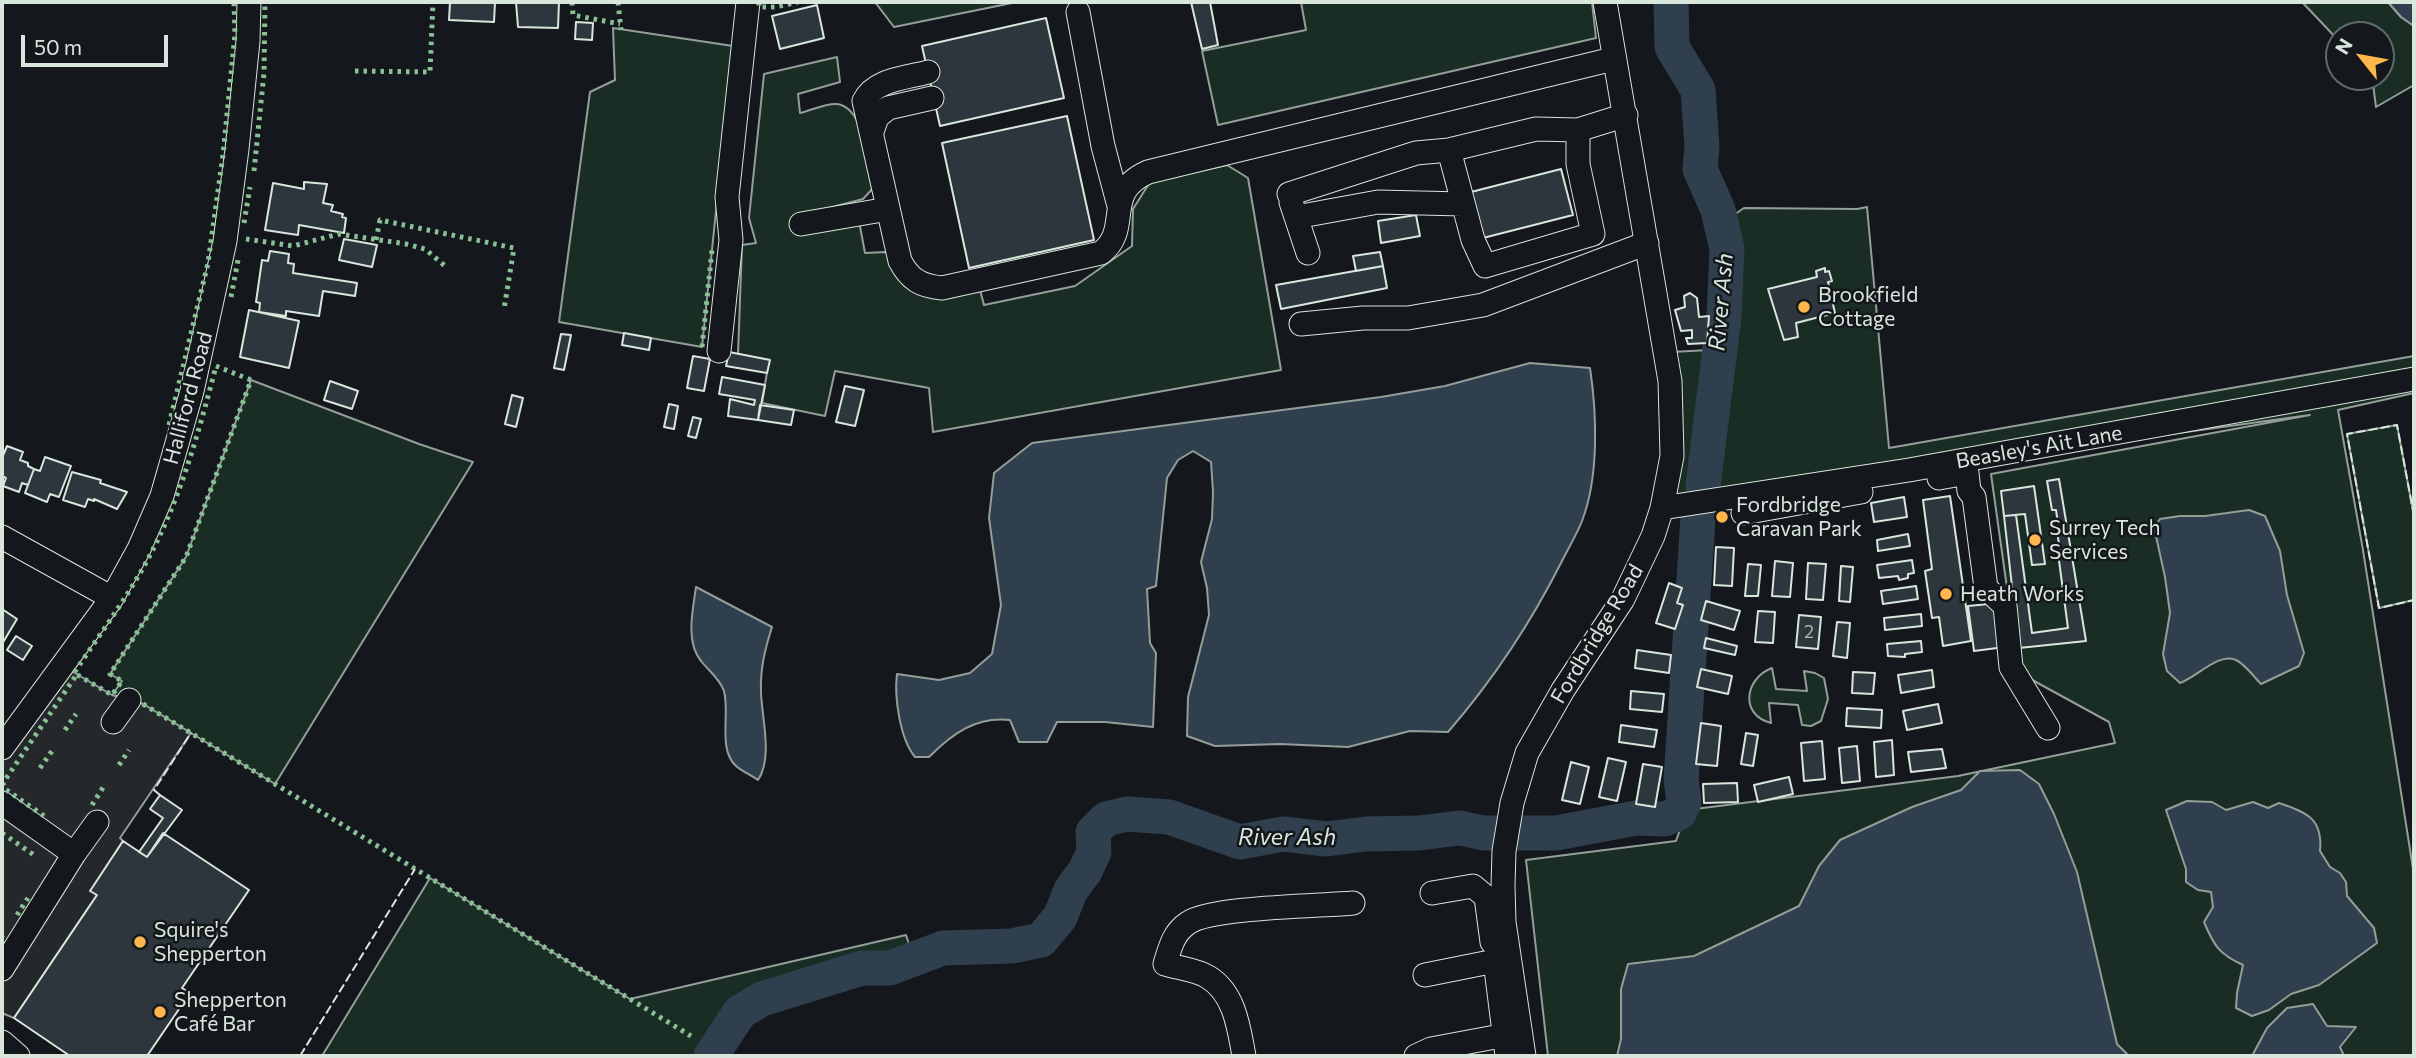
<!DOCTYPE html>
<html>
<head>
<meta charset="utf-8">
<style>
	body { margin:0 }
	#map { position:relative; width:2416px; height:1058px; overflow:hidden; background:#14181c; font-family:Commissioner,sans-serif }
	canvas { display:block }
	.frame { position:absolute; inset:0; border:4px solid #d8e6dc; pointer-events:none }
	.north { position:absolute; left:2325px; top:21px; width:70px; height:70px; box-sizing:border-box; background:#14181c; border:2px solid #626a69; border-radius:50%; rotate:301deg; font-size:19px; font-weight:700; line-height:28px; text-align:center; color:#d8e6dc }
	.north::after { content:''; display:block; margin:auto; width:24px; height:32px; background:#ffb74d; clip-path:polygon(50% 0,100% 100%,50% 72%,0 100%) }
	.scale { position:absolute; left:21px; top:35px; width:147px; height:32px; box-sizing:border-box; border:4px solid #d8e6dc; border-top:0; padding-left:9px; font-size:21px; line-height:24px; white-space:nowrap; color:#d8e6dc; -webkit-text-stroke:5px #14181c; paint-order:stroke }
</style>
</head>
<body>
<div id="map">
<canvas width="2416" height="1058"></canvas>
<div class="frame"></div>
<div class="north">N</div>
<div class="scale">50 m</div>
</div>
<script>
const g = document.querySelector('canvas').getContext('2d');
g.lineJoin = 'round';
function fill(path, color) { g.fillStyle = color; g.fill(path, 'evenodd'); }
function stroke(path, color, width, dash) { g.strokeStyle = color; g.lineWidth = width; g.lineCap = dash ? 'butt' : 'round'; g.setLineDash(dash || []); g.stroke(path); }
function label(font, color, halo, rows, align = 'center') {
  g.font = font + ' Commissioner,sans-serif'; g.lineWidth = 5; g.setLineDash([]); g.textBaseline = 'middle'; g.strokeStyle = halo; g.fillStyle = color; for (const [text, x, y, turn = 0] of rows) {
    g.save(); g.translate(x, y); g.rotate((+turn || 0) * Math.PI / 180); g.textAlign = isNaN(turn) ? turn : align; if (halo) g.strokeText(text, 0, 0); g.fillText(text, 0, 0); g.restore();
  }
}
const green = new Path2D(`
	M875 2H1017L894 27Z
	M1301 2H1592L1596 38 1218 125 1202 51 1306 30Z
	M2302 2H2388L2401 17 2414 26V85L2376 107 2372 77H2381V35H2339V41Z
	M613 28 733 46 702 347 559 322 590 92 615 80Z
	M837 57 840 82 798 94 800 113C810 111 826 103 837 104 864 107 870 165 875 186L863 199 794 217 796 234 859 221 865 253 886 252 896 276 905 286 980 290 984 305 1075 286 1132 246 1133 209 1150 182 1227 165 1248 178 1281 370 933 432 929 388 835 371 825 416 762 403 769 360 738 354 742 245 756 243 749 218 764 74Z
	M1867 207 1889 448 2414 356V393L2338 410 2363 550 2414 875V1056H1548L1526 860 1676 841 1687 810 1958 776 2115 743 2109 722 2025 676 2017 659 1991 474 2310 415 1909 470 1675 506 1672 352 1709 350 1718 255 1710 231 1744 208 1857 209Z
	M251 380 419 444 473 462 275 784 143 704 112 695 122 681 110 674 186 557Z
	M2397 425 2414 516V600L2379 608 2347 434Z
	M1772 668 1776 689 1807 691 1804 671 1815 673 1824 678 1828 699 1821 721 1811 726 1802 725 1798 705 1769 703 1771 723C1739 715 1745 678 1772 668Z
	M430 878 630 999 906 935 914 959 890 968H862L762 999 740 1012 711 1056H322Z`);
const parking = new Path2D(`
	M63 666 112 695 143 704 191 733 120 838 123 841 91 891 97 895 14 1018 2 1013V748Z`);
const water = new Path2D(`
	M2388 2H2414V26L2401 17Z
	M1530 363 1590 368C1597 414 1599 477 1582 521 1577 534 1569 547 1563 559 1532 621 1493 680 1448 732L1410 731 1348 747 1280 744 1215 746 1187 736 1188 697 1209 615 1207 588 1201 562 1212 519 1213 492 1211 462 1193 451 1178 460 1167 478 1156 586 1147 589 1150 643 1156 653 1153 727 1105 722H1057L1047 742H1019L1010 720C976 716 952 734 929 757H915C900 739 894 697 897 674L939 680 970 673 992 654 1001 605 989 518 994 473 1032 443 1381 397 1445 386Z
	M2249 510 2265 516 2280 551 2287 595 2304 653 2299 666 2261 684C2254 677 2245 664 2236 660 2219 652 2197 677 2180 683L2167 671 2163 654 2170 613 2165 577 2154 527 2160 519 2180 516H2205Z
	M696 587 772 627C765 649 760 669 761 693 762 718 773 758 758 780 751 775 741 771 735 765 718 748 730 713 724 691 720 679 709 671 701 661 685 642 693 609 696 587Z
	M2020 770 2039 784 2054 814 2077 872 2117 1044 2129 1056H1617L1621 1039V989L1628 964 1694 956 1799 906 1819 866 1840 840 1912 807 1961 790 1980 771Z
	M2187 801 2212 802 2226 810 2253 802 2268 808 2279 803C2307 812 2323 819 2320 851L2330 867 2340 873 2346 882 2347 896 2374 928 2377 943 2319 985 2291 994 2269 1010 2252 1016 2236 1008 2237 993 2243 965C2219 954 2214 946 2204 922L2213 907 2211 892 2198 890 2186 882V869L2166 810Z
	M2313 1004 2327 1026 2356 1027 2340 1047 2344 1056H2252L2267 1028 2287 1008Z`);
const river = new Path2D(`
	M1671 2 1672 47 1698 90 1702 146 1700 169 1718 210 1727 249 1724 317 1703 486
	M711 1056 740 1012 762 999 862 968H890L943 948 1012 946 1041 940 1060 917 1071 890 1085 871 1094 852 1093 832 1106 819 1127 814 1169 817 1240 842 1283 834 1326 839 1366 834 1419 833 1460 828 1483 833H1556L1636 818 1665 819 1679 813 1684 802 1681 780 1698 518`);
const building = new Path2D(`
	M450 2H495L494 22 449 20Z
	M516 2H559L558 28 518 27Z
	M1191 2H1210L1218 45 1202 49Z
	M817 5 824 38 780 49 772 16Z
	M1046 18 1064 98 940 126 922 46Z
	M576 22 593 23 592 40 575 39Z
	M1067 116 1094 240 969 268 942 143Z
	M1561 169 1573 215 1483 238 1471 192Z
	M304 182 327 184 323 203 333 205 331 211 343 214 342 217 346 218 344 233 299 225 298 235 265 230 273 183 304 189Z
	M1416 215 1420 236 1381 243 1378 221Z
	M344 239 377 245 372 267 339 260Z
	M270 251 289 254 288 263 294 264 293 273 357 283 355 296 323 291 319 316 286 311V316L259 312 260 303 256 302 262 260 268 261Z
	M1380 252 1383 266 1356 271 1353 256Z
	M1383 266 1387 288 1281 309 1276 285Z
	M1825 268V272L1829 271 1832 281 1828 282 1835 313 1796 323 1798 337 1784 340 1768 289 1817 277 1816 271Z
	M1690 293 1697 298 1699 317 1709 316 1707 343 1688 344 1686 338H1692V330L1681 331 1675 310 1685 307 1684 296Z
	M249 310 299 321 289 368 240 357Z
	M624 333 651 338 649 350 622 345Z
	M561 334 571 335 564 370 554 368Z
	M729 352 770 360 767 373 726 366Z
	M693 356 710 359 704 391 687 388Z
	M722 377 765 385 758 420 728 416 730 399 754 405 755 400 719 394Z
	M330 381 358 391 352 409 324 400Z
	M845 386 864 390 855 426 836 422Z
	M512 395 523 398 516 427 505 424Z
	M669 404 678 406 674 429 664 427Z
	M760 405 794 410 791 425 758 420Z
	M693 417 701 419 696 438 688 436Z
	M7 446 23 452 20 460 28 463V466L34 469 28 485 22 483 19 492 3 486 6 478 2 476V458Z
	M45 457 71 466 59 497 50 494 47 502 25 493 34 469 40 471Z
	M72 472 101 480 100 483 127 492 117 509 94 499V501L88 499 85 507 63 500Z
	M2059 479 2086 641 2019 648 2004 516 2016 515 2032 633 2068 628 2058 553 2060 551 2057 531H2059L2056 510H2052L2047 481Z
	M2034 486 2045 564 2032 565 2025 514 2004 516 2001 491Z
	M1950 496 1971 641 1943 646 1939 617 1932 618 1925 571 1932 569 1923 500Z
	M1904 497 1907 517 1874 522 1871 503Z
	M1908 534 1910 546 1878 551 1877 540Z
	M1716 547 1734 548 1732 586 1714 585Z
	M1912 560 1914 573 1908 574V578L1899 580 1898 576 1879 578 1877 565Z
	M1775 561 1793 563 1790 597 1772 596Z
	M1808 563 1826 564 1823 600 1806 599Z
	M1748 564 1761 565 1758 596H1745Z
	M1841 566 1853 567 1850 602 1839 601Z
	M1669 583 1682 588 1677 603 1683 605 1675 629 1656 623Z
	M1916 586 1918 599 1883 604 1881 591Z
	M1706 601 1740 611 1734 630 1701 620Z
	M1999 603 2005 647 1974 651 1968 606Z
	M2 609 17 619 2 644Z
	M1758 611 1775 612 1773 643 1755 642Z
	M1921 614 1922 626 1885 630 1884 618Z
	M1799 615 1821 617 1818 649 1796 647Z
	M1837 622 1850 623 1847 658 1833 656Z
	M16 636 32 646 23 660 7 650Z
	M1706 638 1737 646 1735 655 1704 648Z
	M1921 641 1922 652 1905 654V657L1888 656 1887 644Z
	M1637 650 1671 655 1669 673 1635 668Z
	M1701 669 1732 676 1728 694 1697 687Z
	M1932 670 1934 687 1901 693 1898 675Z
	M1853 672 1875 673 1873 694 1852 693Z
	M1631 691 1664 694 1662 712 1630 709Z
	M1938 704 1942 723 1907 730 1903 711Z
	M1847 708 1882 710 1881 728 1846 726Z
	M1701 723 1721 726 1717 766 1696 764Z
	M1621 725 1657 730 1654 747 1619 742Z
	M1746 733 1758 735 1753 766 1741 764Z
	M1892 740 1894 775 1876 777 1874 742Z
	M1822 741 1825 779 1804 781 1801 743Z
	M1857 746 1860 781 1842 783 1839 748Z
	M1942 749 1946 768 1911 772 1908 752Z
	M1608 758 1626 762 1617 801 1599 797Z
	M1571 762 1589 767 1580 804 1562 800Z
	M1643 764 1662 767 1655 807 1636 804Z
	M1789 777 1793 794 1758 802 1754 785Z
	M1737 783 1738 802 1704 803 1703 784Z
	M160 795 182 810 147 857 139 852 163 818 150 809Z
	M163 833 249 890 182 988 190 993 147 1056H70L14 1018 97 895 90 891 123 841 147 857Z`);
const minor = new Path2D(`
	M1078 12 1103 146 1119 206
	M928 72C907 78 875 79 864 101L900 261C910 280 921 286 942 288L1101 253C1133 228 1101 193 1148 172L1613 59
	M872 132 877 117 888 108 932 98
	M1449 150 1473 240 1485 266 1593 234 1578 164V130
	M1289 194 1416 153 1449 150 1536 129 1578 130 1626 115
	M1291 202 1308 253
	M1296 217 1378 202 1463 204
	M801 224 888 209
	M1301 324 1363 318H1408L1483 305 1647 243
	M719 351 731 240 727 197 748 2
	M1939 478 1967 473 1969 491 1974 497 1986 588 2005 606 2011 667 2048 728
	M1662 508 1909 470 2414 379
	M1743 513 1861 492
	M2 537 112 598
	M113 722 129 700
	M2 748 112 598 139 549 162 496 192 391 225 241 237 149 248 41 249 2
	M2 803 74 854 2 969
	M74 854 97 822
	M1432 893 1473 886 1486 897 1492 942
	M1425 975 1495 961 1507 1056
	M2 1042 18 1056
	M1244 1056C1239 1029 1235 993 1208 977 1197 970 1178 968 1165 964 1170 948 1173 933 1188 923 1210 907 1321 906 1353 903
	M1416 1056 1431 1049 1506 1035
	M1524 1056 1504 922 1503 886 1504 851 1512 803 1527 753 1563 690 1623 599 1653 536 1662 508 1672 456 1670 381 1605 2`);
const hedge = new Path2D(`
	M572 2 573 15 620 24
	M618 2 621 30
	M759 2V7H775L798 2
	M355 71 430 72 433 2
	M254 171 264 73 265 2
	M244 223 250 187
	M246 239 293 246 339 234 406 244 425 249 445 266
	M376 240 380 220 514 248 504 309
	M231 297 238 260
	M702 347 712 250
	M216 366 251 380 186 557 110 674 122 681 112 695 74 673C104 628 137 585 160 535 185 482 201 424 216 366Z
	M169 425 208 263 223 155 235 34 234 2
	M143 704 691 1036
	M65 730 76 714
	M119 765 129 750
	M40 768 52 751
	M92 805 104 786
	M44 816 5 789 3 783 77 674
	M2 833 34 855
	M17 915 28 898
	M2 937V936`);
const fence = new Path2D(`
	M2414 516 2397 425 2347 434 2379 608 2414 600
	M160 795 154 790 191 733
	M300 1056 415 869`);
const markers = [
	[1804,307,7,"#ffb74d"],
	[1722,517,7,"#ffb74d"],
	[2035,540,7,"#ffb74d"],
	[1946,594,7,"#ffb74d"],
	[140,942,7,"#ffb74d"],
	[160,1012,7,"#ffb74d"]
];
const numberNames = [
	["2",1809,632]
];
const poiNames = [
	["Brookfield",1818,295],
	["Cottage",1818,319],
	["Fordbridge",1736,505],
	["Caravan Park",1736,529],
	["Surrey Tech",2049,528],
	["Services",2049,552],
	["Heath Works",1960,594],
	["Squire's",154,930],
	["Shepperton",154,954],
	["Shepperton",174,1000],
	["Café Bar",174,1024]
];
const streetNames = [
	["Halliford Road",188,398,-75],
	["Beasley's Ait Lane",2039,447,-10],
	["Fordbridge Road",1597,634,-59]
];
const waterNames = [
	["River Ash",1721,302,-85],
	["River Ash",1287,837]
];
fill(green, '#1a2d24');
stroke(green, '#939e99', 2);
fill(parking, '#24282b');
stroke(parking, '#939e99', 2);
fill(water, '#2f3f4d');
stroke(water, '#939e99', 2);
stroke(river, '#2f3f4d', 35);
fill(building, '#2c363c');
stroke(building, '#d8e6dc', 2);
stroke(minor, '#d8e6dc', 25);
stroke(minor, '#14181c', 23);
stroke(hedge, '#8ac095', 5, [3.5, 5]);
stroke(fence, '#d8e6dc', 2, [9, 3.5]);
for (const [x, y, r, color] of markers) { const dot = new Path2D(); dot.arc(x, y, r, 0, 2 * Math.PI); g.fillStyle = color; g.fill(dot); stroke(dot, '#14181c', 2.5); }
label('18px', '#adbab4', null, numberNames);
label('21px', '#d8e6dc', '#14181c', poiNames, 'left');
label('21px', '#d8e6dc', '#14181c', streetNames);
label('italic 23px', '#d8e6dc', '#14181c', waterNames);
</script>
</body>
</html>
